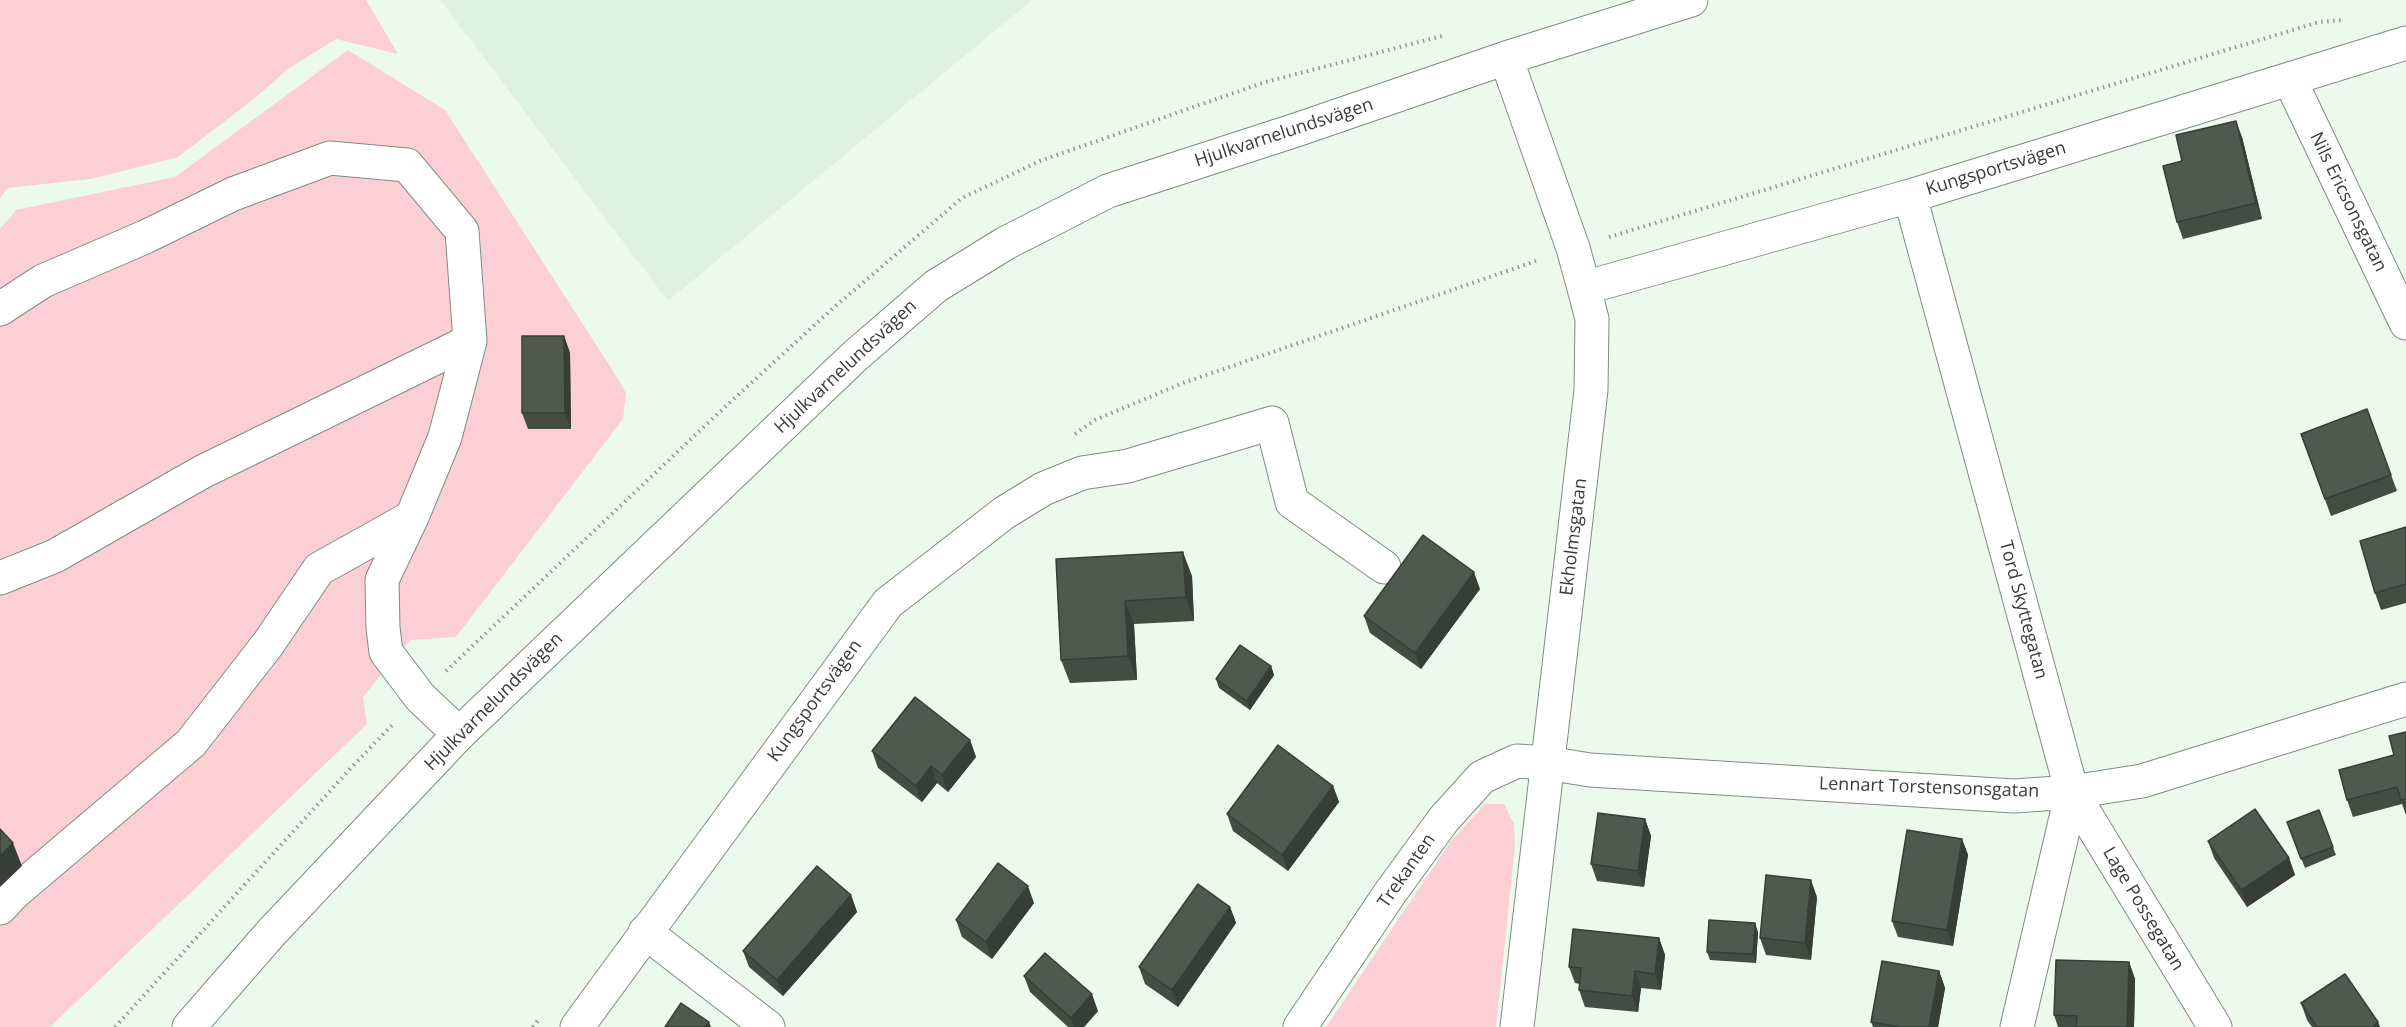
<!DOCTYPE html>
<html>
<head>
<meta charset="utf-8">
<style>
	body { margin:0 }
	canvas { display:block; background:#ecf9ed }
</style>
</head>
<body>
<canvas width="2406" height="1027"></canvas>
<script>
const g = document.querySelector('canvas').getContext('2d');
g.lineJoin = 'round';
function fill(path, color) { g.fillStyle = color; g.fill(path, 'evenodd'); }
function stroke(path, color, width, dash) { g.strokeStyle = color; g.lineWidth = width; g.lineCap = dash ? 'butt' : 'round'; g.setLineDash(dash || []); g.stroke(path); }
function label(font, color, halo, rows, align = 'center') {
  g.font = font + ' "Open Sans",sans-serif'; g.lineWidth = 6; g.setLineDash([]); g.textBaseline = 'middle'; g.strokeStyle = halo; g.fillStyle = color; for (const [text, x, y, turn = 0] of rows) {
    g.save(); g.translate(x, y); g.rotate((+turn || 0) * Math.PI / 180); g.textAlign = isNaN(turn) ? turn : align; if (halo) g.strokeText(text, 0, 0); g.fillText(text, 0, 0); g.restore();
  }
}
const built = new Path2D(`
	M440 0H1032L668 301Z`);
const green = new Path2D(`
	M0 0H366L398 54 336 39 288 69 250 102 178 157 90 179 7 188 0 199Z
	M348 50 445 110 613 371 626 393 623 419 456 637 410 640 363 697 367 724 50 1027H0V229L16 210 175 177Z
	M1485 804H1504L1514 824 1515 845 1496 1027H1326L1451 841Z`);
const path = new Path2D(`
	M1609 237 2319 22 2343 20
	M1075 434 1095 420 1183 383 1536 261
	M446 671 726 406 831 310 962 198 1040 161 1262 83 1442 36
	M115 1027 351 768 394 723
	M533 1027 539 1019`);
const minor = new Path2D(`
	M1506 58 1573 248 1584 288 1592 319 1591 390 1517 1027
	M2290 80 2406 323
	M1910 196 2072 792 2017 1027
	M1584 288 1910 196 2406 43
	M0 309 43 281 145 237 233 194 330 158 407 165 462 231 470 341 445 437 412 517 319 569 268 644 191 743 13 894 0 908
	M412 517 382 580 383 628 386 652 420 697 459 734
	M0 578 55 556 202 472 470 341
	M2072 792 2215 1027
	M645 932 768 1027
	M189 1027 271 933 459 734 855 356 936 286 1006 243 1108 191 1296 130 1506 58 1691 0
	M577 1027 888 603 1004 513 1043 489 1082 473 1128 466 1272 423 1292 502 1384 567
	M1300 1027 1390 893 1444 819 1482 777 1517 761 1547 763 1590 770 2014 796 2072 792 2142 781 2406 699`);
const wall = new Path2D(`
	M2242 137 2262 219 2183 239 2177 222 2182 161Z
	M564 336 570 353 571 429H528L522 413Z
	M2367 409 2397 491 2331 516 2301 434Z
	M2406 527V603L2381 610 2375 593Z
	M1056 559 1192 576 1194 621 1134 624 1137 680 1070 683 1061 660Z
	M1480 589 1421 669 1370 633 1364 616Z
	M1271 666 1274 675 1250 710 1219 688 1216 679Z
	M2406 732V815L2402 804 2353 817 2347 800 2394 755Z
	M970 740 976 757 948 792 937 783 922 802 878 768 872 751Z
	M1333 786 1339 802 1288 871 1233 831 1227 814Z
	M2319 810 2336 855 2305 868 2287 822Z
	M1645 819 1651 836 1644 887 1597 881 1591 864Z
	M1962 839 1968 855 1953 946 1898 937 1892 921Z
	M2208 841 2289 858 2295 875 2247 907 2214 858Z
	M851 895 857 912 783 996 749 967 743 951Z
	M1817 897 1811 960 1766 955 1760 938Z
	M1034 903 992 959 962 937 956 920Z
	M1230 907 1236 923 1178 1007 1145 984 1139 967Z
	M1758 932 1756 963 1710 960 1707 952Z
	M1659 938 1665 955 1661 990 1641 988 1638 1012 1585 1007 1579 990 1580 984 1575 983 1569 967Z
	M2129 962 2135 979 2134 1027H2058L2054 1015Z
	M1939 971 1945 988 1938 1027H1873L1871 1022Z
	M1024 976 1098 1011 1084 1027H1068L1030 992Z
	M2301 1003 2378 1022 2380 1027H2312L2307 1020Z`);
const shadedWall = new Path2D(`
	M2236 121 2242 137 2262 219 2256 203Z
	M564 336 570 353 571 429 565 413Z
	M1183 552 1192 576 1194 621 1186 597Z
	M1474 572 1480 589 1421 669 1415 653Z
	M1125 601 1134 624 1137 680 1128 656Z
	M1271 666 1274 675 1250 710 1247 701Z
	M970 740 976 757 948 792 942 775Z
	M931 766 937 783 922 802 916 786Z
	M1333 786 1339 802 1288 871 1282 855Z
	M1645 819 1651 836 1644 887 1638 871Z
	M1962 839 1968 855 1953 946 1947 930Z
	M13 843 22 866 0 887V856Z
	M2289 858 2295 875 2247 907 2241 890Z
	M1811 880 1817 897 1811 960 1805 943Z
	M1028 886 1034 903 992 959 986 942Z
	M851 895 857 912 783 996 777 980Z
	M1230 907 1236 923 1178 1007 1172 990Z
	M1755 923 1758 932 1756 963 1753 954Z
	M1659 938 1665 955 1661 990 1655 974Z
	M2129 962 2135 979 2134 1027H2127Z
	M1635 971 1641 988 1638 1012 1632 996Z
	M1939 971 1945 988 1938 1027H1929Z
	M1092 994 1098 1011 1084 1027H1074L1071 1018Z
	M709 1022 711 1027H705Z
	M2378 1022 2380 1027H2372Z`);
const building = new Path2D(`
	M2236 121 2256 203 2177 222 2163 166 2182 161 2176 135Z
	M522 336H564L565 413H522Z
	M2367 409 2391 475 2325 499 2301 434Z
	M2406 527V584L2375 593 2360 541Z
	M1423 535 1474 572 1415 653 1364 616Z
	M1183 552 1186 597 1125 601 1128 656 1061 660 1056 559Z
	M1240 645 1271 666 1247 701 1216 679Z
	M915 697 970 740 942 775 931 766 916 786 872 751Z
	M2406 732V799L2401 800 2397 787 2347 800 2339 770 2394 755 2389 736Z
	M1278 745 1333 786 1282 855 1227 814Z
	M2255 809 2289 858 2241 890 2208 841Z
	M2319 810 2333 847 2301 859 2287 822Z
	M1598 813 1645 819 1638 871 1591 864Z
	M0 829 13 843 0 856Z
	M1907 830 1962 839 1947 930 1892 921Z
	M998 863 1028 886 986 942 956 920Z
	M817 866 851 895 777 980 743 951Z
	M1766 875 1811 880 1805 943 1760 938Z
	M1198 884 1230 907 1172 990 1139 967Z
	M1709 920 1755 923 1753 954 1707 952Z
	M1573 929 1659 938 1655 974 1635 971 1632 996 1579 990 1581 968 1569 967Z
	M1045 953 1092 994 1071 1018 1024 976Z
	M2056 960 2129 962 2127 1027H2076L2077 1016 2054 1015Z
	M1882 961 1939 971 1929 1027H1899L1871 1022Z
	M2345 974 2378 1022 2372 1027H2317L2301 1003Z
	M681 1003 709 1022 705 1027H665Z`);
const streetNames = [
	["Hjulkvarnelundsvägen",1284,133,-18],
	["Kungsportsvägen",1996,169,-17],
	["Nils Ericsonsgatan",2348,202,64],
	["Hjulkvarnelundsvägen",846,367,-43],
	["Ekholmsgatan",1574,537,-83],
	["Tord Skyttegatan",2023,610,75],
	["Kungsportsvägen",815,701,-54],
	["Hjulkvarnelundsvägen",494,702,-45],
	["Lennart Torstensonsgatan",1929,788,2],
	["Trekanten",1407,871,-55],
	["Lage Possegatan",2143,909,59]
];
fill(built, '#def2e0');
fill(green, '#fccfd5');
stroke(minor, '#808c81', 35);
stroke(path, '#8e978f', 4, [1.5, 4.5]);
stroke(minor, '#fff', 33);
fill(wall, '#434d44');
fill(shadedWall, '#373e37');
fill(building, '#4e594f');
stroke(building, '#373e37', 1.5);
label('18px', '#383d39', '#fff', streetNames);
</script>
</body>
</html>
